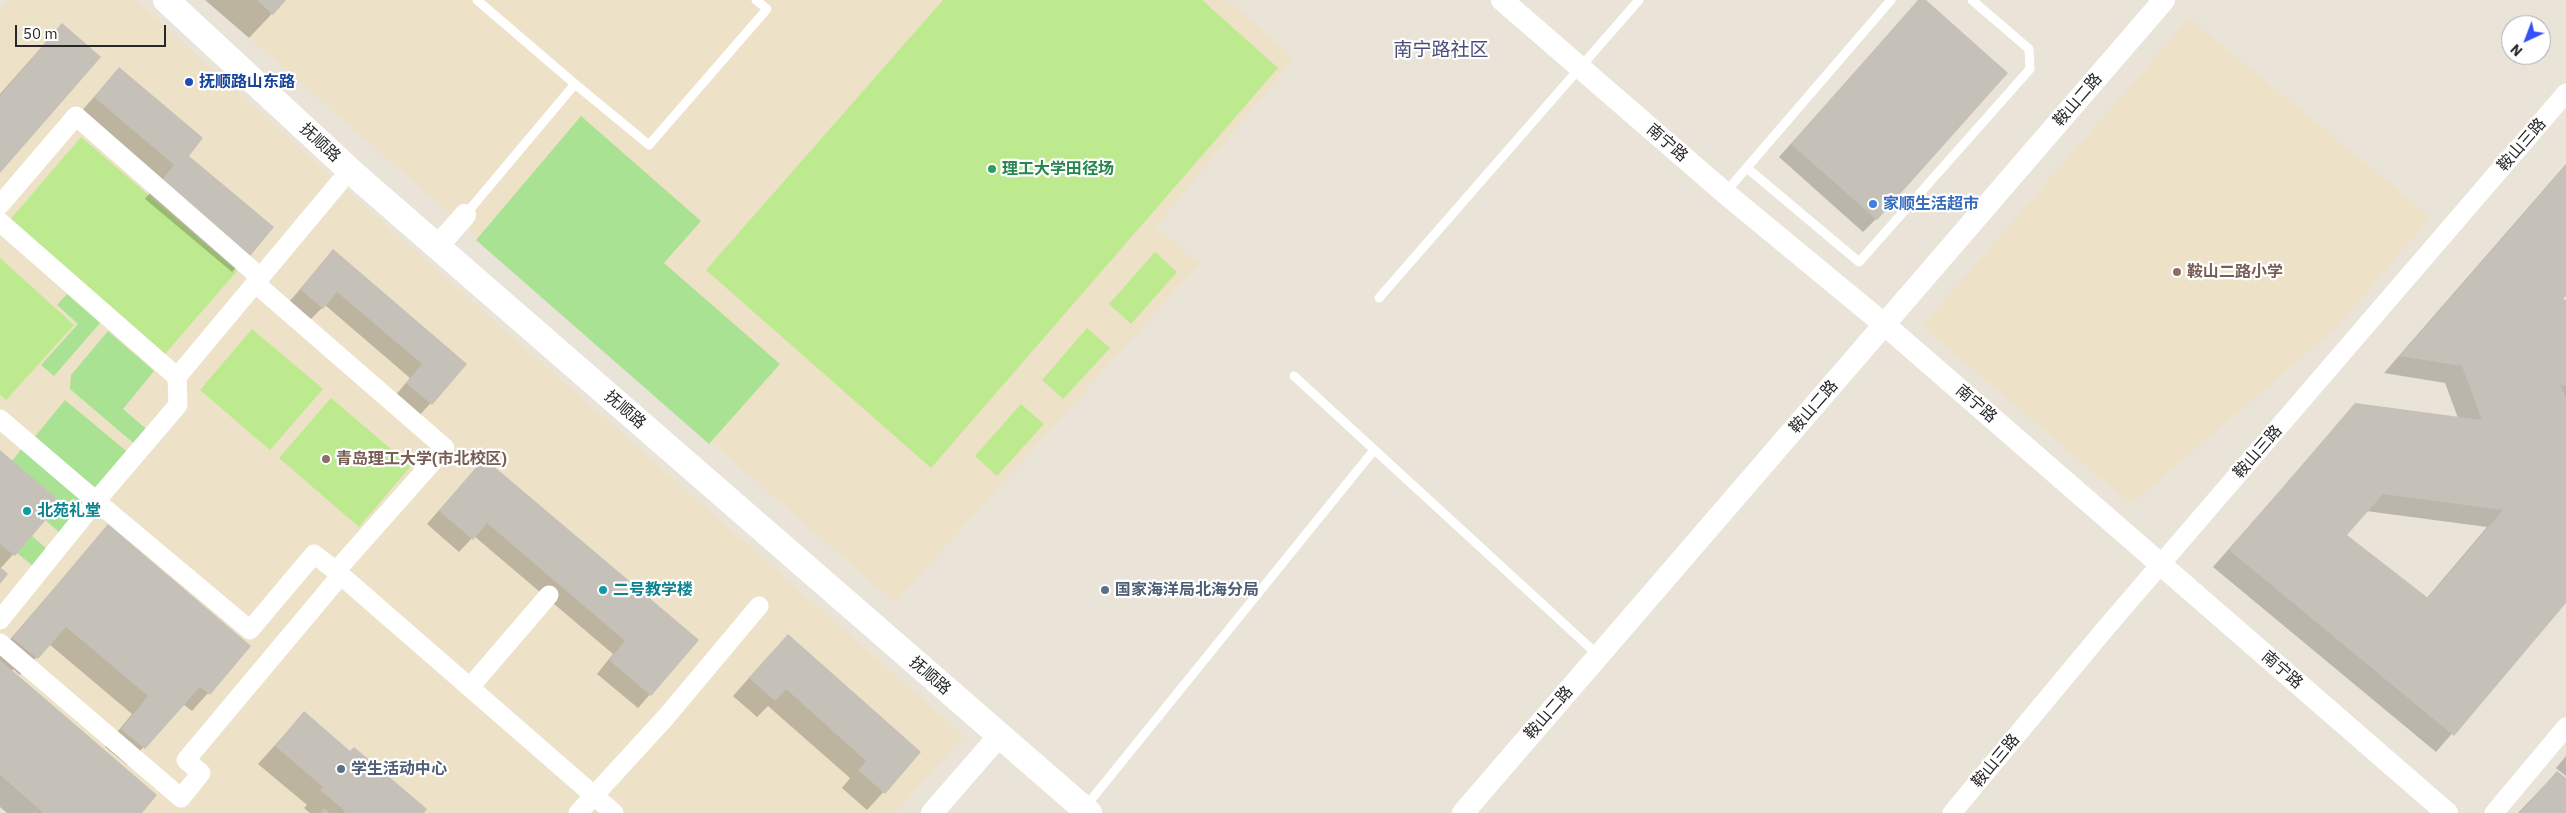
<!DOCTYPE html>
<html>
<head>
<meta charset="utf-8">
<style>
	body { margin:0 }
	#map { position:relative; width:2566px; height:813px; overflow:hidden; background:#eae4d8; font-family:"IBM Plex Sans",sans-serif }
	canvas { display:block }
	.north { position:absolute; left:2501px; top:15px; width:50px; height:50px; box-sizing:border-box; background:#fff; border:1px solid #a9a9a9; border-radius:50%; rotate:223deg; font-size:14px; font-weight:700; line-height:20px; text-align:center; color:#272727 }
	.north::after { content:''; display:block; margin:auto; width:18px; height:22px; background:#354ffa; clip-path:polygon(50% 0,100% 100%,50% 72%,0 100%) }
	.scale { position:absolute; left:15px; top:25px; width:151px; height:22px; box-sizing:border-box; border:2px solid #272727; border-top:0; padding-left:6px; font-size:15px; line-height:18px; white-space:nowrap; color:#272727; -webkit-text-stroke:4px #fff; paint-order:stroke }
</style>
</head>
<body>
<div id="map">
<canvas width="2566" height="813"></canvas>
<div class="north">N</div>
<div class="scale">50 m</div>
</div>
<script>
const g = document.querySelector('canvas').getContext('2d');
g.lineJoin = 'round';
function fill(path, color) { g.fillStyle = color; g.fill(path, 'evenodd'); }
function stroke(path, color, width, dash) { g.strokeStyle = color; g.lineWidth = width; g.lineCap = dash ? 'butt' : 'round'; g.setLineDash(dash || []); g.stroke(path); }
function label(font, color, halo, rows, align = 'center') {
  g.font = font + ' "IBM Plex Sans","Noto Sans SC",sans-serif'; g.lineWidth = 4.5; g.setLineDash([]); g.textBaseline = 'middle'; g.strokeStyle = halo; g.fillStyle = color; for (const [text, x, y, turn = 0] of rows) {
    g.save(); g.translate(x, y); g.rotate((+turn || 0) * Math.PI / 180); g.textAlign = isNaN(turn) ? turn : align; if (halo) g.strokeText(text, 0, 0); g.fillText(text, 0, 0); g.restore();
  }
}
const education = new Path2D(`
	M9 0H136L339 183 964 736 895 813H40L0 778V10Z
	M206 0H1228L1294 58 1156 227 1199 264 895 603Z
	M2189 18 2431 217 2335 329 2131 504 1922 326Z`);
const green = new Path2D(`
	M581 116 701 221 664 263 780 364 709 444 476 240Z
	M67 294 100 323 54 376 41 365 78 324 57 305Z
	M108 331 154 371 123 409 150 432 138 447 70 389 71 375Z
	M65 400 131 455 98 494 33 439Z
	M23 447 86 501 59 532 45 520 61 502 12 461Z
	M32 536 47 549 33 566 17 553Z`);
const pitch = new Path2D(`
	M943 0H1202L1278 68 931 468 706 270Z
	M81 137 237 271 164 355 9 221Z
	M1155 252 1177 272 1131 324 1109 304Z
	M0 258 74 325 6 400 0 395Z
	M1087 328 1110 348 1063 399 1042 380Z
	M252 329 323 389 270 450 200 390Z
	M331 398 411 466 359 527 279 458Z
	M1021 404 1044 424 997 476 975 456Z`);
const shadow = new Path2D(`
	M205 0H285L249 38Z
	M1919 0H1924L1876 219 1863 232 1779 157Z
	M62 24 0 172V94Z
	M119 69 187 156 249 255 232 272 145 199 158 183 78 115Z
	M2566 164V294L2560 300 2566 301V602L2436 752 2213 567 2356 404 2458 418 2445 383 2384 373ZM2366 511 2487 527 2426 599 2345 535Z
	M334 251 466 364 418 417 394 397 410 378 325 305 309 321 288 303Z
	M0 452 59 503 0 569V582Z
	M484 459 697 641 638 708 597 674 613 654 474 536 459 552 427 524Z
	M108 526 250 646 192 711 183 704 127 765 105 747 132 714 49 644 20 675 13 669 12 671 140 813H7L0 807V651Z
	M771 653 920 752 867 810 842 788 850 778 768 706 757 717 733 696Z
	M304 713 422 813H310L304 808 307 805 258 764Z
	M2566 756V776L2556 768Z
	M2557 772 2566 780V813H2518Z`);
const building = new Path2D(`
	M257 0H286L273 15Z
	M1918 0H1926L2008 73 1877 220 1791 144Z
	M62 23 101 57 0 173V96Z
	M119 67 203 138 189 156 274 227 250 256 161 181 174 165 94 97Z
	M2566 165V296L2563 299 2566 300V386L2560 385 2566 398V603L2454 736 2229 550 2355 403 2482 420 2462 366 2400 356ZM2383 494 2503 510 2428 598 2347 535Z
	M333 249 467 364 432 405 406 383 422 364 337 292 323 309 300 289Z
	M0 450 61 502 15 556 0 544Z
	M484 458 699 640 651 696 609 660 625 641 487 523 473 540 439 511Z
	M108 524 251 646 210 695 200 687 145 749 121 729 148 696 66 627 38 659 12 638Z
	M0 567 8 574 0 584Z
	M788 634 921 752 885 794 858 770 866 761 786 689 775 701 749 678Z
	M0 660 157 795 142 813H43L0 775Z
	M304 711 350 751 354 747 427 809 424 813H343L345 811 320 790 323 787 275 746Z
	M2557 771 2566 778V813H2520Z
	M324 808 330 813H320Z`);
const service = new Path2D(`
	M575 84 649 145 767 9 756 0
	M1747 168 1859 262 2030 69 2029 49 1972 0
	M1725 193 1891 0
	M465 215 575 84 477 0
	M1379 298 1639 0
	M1294 376 1599 656
	M1086 806 1374 450`);
const minor = new Path2D(`
	M0 205 76 116 260 277
	M0 222 177 377
	M0 419 96 501 178 405 177 377 339 183
	M336 571 614 813
	M0 620 96 501 250 630 314 554 336 571 445 448 255 283
	M0 643 181 798 201 773 186 760 341 575
	M470 687 549 595
	M578 813 666 717 759 606
	M1952 813 2105 629 2566 93
	M2494 813 2566 727`);
const tertiary = new Path2D(`
	M1502 0 1725 193 1885 325 2447 813
	M437 247 465 215
	M932 813 999 736
	M1463 813 2164 0`);
const secondary = new Path2D(`
	M166 0 355 175 1089 813`);
const markers = [
	[189,82,5,"#1a4fb4"],
	[992,169,5,"#2e9e5b"],
	[1873,204,5,"#3f7fe0"],
	[2177,272,5,"#8d6e63"],
	[326,459,5,"#8d6e63"],
	[27,511,5,"#0f9aa8"],
	[603,590,5,"#0f9aa8"],
	[1105,590,5,"#5c6f8a"],
	[341,769,5,"#5c6f8a"]
];
const transitNames = [
	["抚顺路山东路",199,82]
];
const streetNames = [
	["鞍山二路",2078,100,-49],
	["抚顺路",320,143,43],
	["南宁路",1667,143,41],
	["鞍山三路",2522,145,-49],
	["南宁路",1976,404,41],
	["鞍山二路",1814,407,-49],
	["抚顺路",625,410,41],
	["鞍山三路",2258,452,-49],
	["南宁路",2282,670,41],
	["抚顺路",930,676,41],
	["鞍山二路",1549,713,-49],
	["鞍山三路",1996,761,-50]
];
const leisureNames = [
	["理工大学田径场",1002,169]
];
const shopNames = [
	["家顺生活超市",1883,204]
];
const educationNames = [
	["鞍山二路小学",2187,272],
	["青岛理工大学(市北校区)",336,459]
];
const cultureNames = [
	["北苑礼堂",37,511],
	["二号教学楼",613,590]
];
const serviceNames = [
	["国家海洋局北海分局",1115,590],
	["学生活动中心",351,769]
];
const quarterNames = [
	["南宁路社区",1441,51]
];
fill(education, '#ede2c7');
fill(green, '#aae294');
fill(pitch, '#beea8f');
fill(shadow, '#0003');
fill(building, '#c5c0b8');
stroke(service, '#fff', 9);
stroke(minor, '#fff', 19);
stroke(tertiary, '#fff', 22);
stroke(secondary, '#fff', 26);
for (const [x, y, r, color] of markers) { const dot = new Path2D(); dot.arc(x, y, r, 0, 2 * Math.PI); g.fillStyle = color; g.fill(dot); stroke(dot, '#fff', 2); }
label('bold 16px', '#164399', '#fff', transitNames, 'left');
label('16px', '#272727', '#fff', streetNames);
label('bold 16px', '#27864d', '#fff', leisureNames, 'left');
label('bold 16px', '#366cbe', '#fff', shopNames, 'left');
label('bold 16px', '#785e54', '#fff', educationNames, 'left');
label('bold 16px', '#0d838f', '#fff', cultureNames, 'left');
label('bold 16px', '#4e5e75', '#fff', serviceNames, 'left');
label('19px', '#484e77', '#fff', quarterNames);
</script>
</body>
</html>
